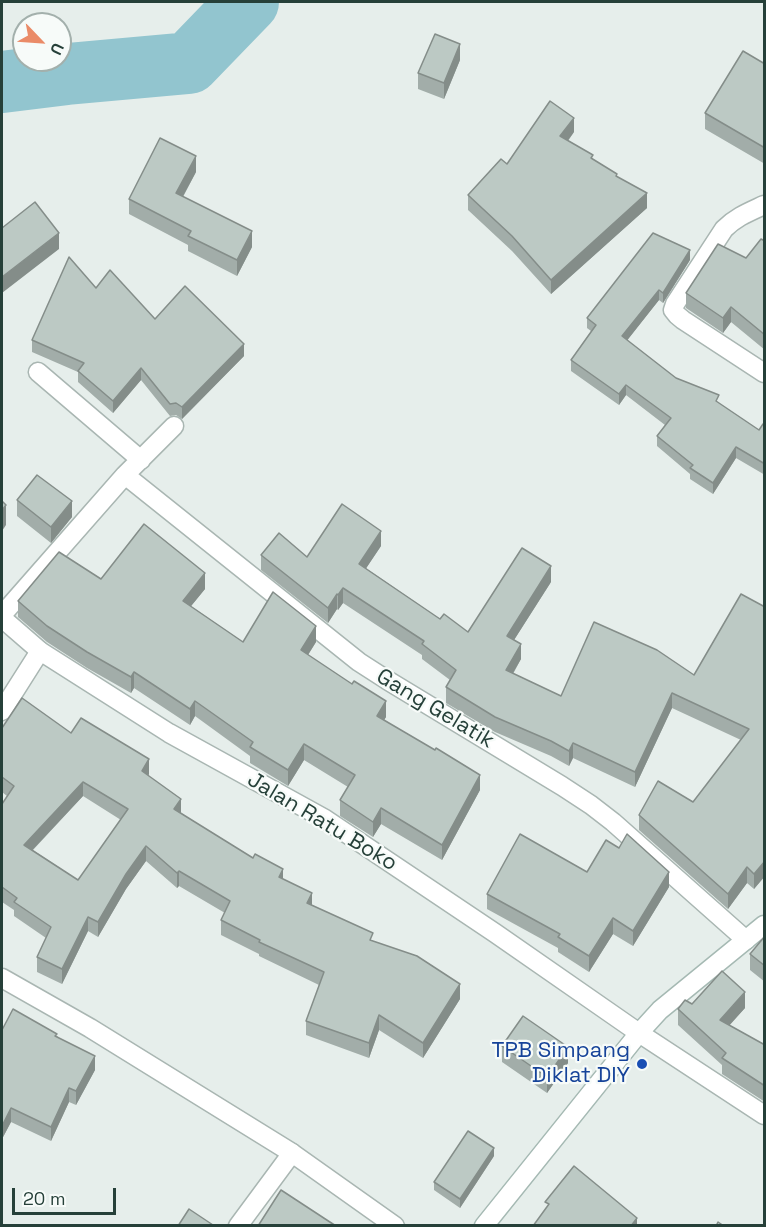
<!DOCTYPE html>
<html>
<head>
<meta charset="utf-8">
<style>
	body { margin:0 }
	#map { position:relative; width:766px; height:1227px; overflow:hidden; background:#e6eeeb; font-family:"Space Grotesk",sans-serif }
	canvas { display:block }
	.frame { position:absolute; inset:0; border:3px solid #264039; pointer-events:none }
	.north { position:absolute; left:12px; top:12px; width:60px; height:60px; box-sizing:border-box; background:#f7fbf9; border:2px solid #a3b0ac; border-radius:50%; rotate:115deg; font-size:16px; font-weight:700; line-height:24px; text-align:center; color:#264039 }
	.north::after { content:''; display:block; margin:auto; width:21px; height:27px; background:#ea8b68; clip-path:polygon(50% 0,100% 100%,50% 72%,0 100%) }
	.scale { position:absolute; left:12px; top:1188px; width:104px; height:27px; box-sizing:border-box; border:3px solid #264039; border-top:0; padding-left:8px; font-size:18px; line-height:21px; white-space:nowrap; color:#264039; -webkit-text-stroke:4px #f7fbf9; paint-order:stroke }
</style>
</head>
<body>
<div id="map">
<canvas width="766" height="1227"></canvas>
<div class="frame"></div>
<div class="north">U</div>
<div class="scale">20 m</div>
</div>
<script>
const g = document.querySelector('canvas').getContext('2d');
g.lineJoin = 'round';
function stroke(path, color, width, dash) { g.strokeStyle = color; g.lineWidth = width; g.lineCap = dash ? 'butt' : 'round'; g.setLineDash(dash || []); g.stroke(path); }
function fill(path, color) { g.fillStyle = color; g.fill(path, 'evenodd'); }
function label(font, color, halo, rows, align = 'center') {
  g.font = font + ' "Space Grotesk",sans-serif'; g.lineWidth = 4.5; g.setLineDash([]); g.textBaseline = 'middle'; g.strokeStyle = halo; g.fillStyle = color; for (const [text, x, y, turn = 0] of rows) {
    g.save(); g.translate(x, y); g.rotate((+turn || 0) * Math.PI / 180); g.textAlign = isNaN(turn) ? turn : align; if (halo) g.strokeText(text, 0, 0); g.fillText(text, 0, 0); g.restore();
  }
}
const river = new Path2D(`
	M2 82 67 74 189 63 248 2`);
const lane = new Path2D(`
	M38 372 141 460
	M125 475 359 662 387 680 562 786 591 805 613 822 746 940
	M2 615 125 475 174 426
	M2 711 40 651
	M2 978 90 1028 292 1153 395 1226`);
const street = new Path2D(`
	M764 205C749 212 736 217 724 229L675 304 673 310 677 315 683 320 764 373
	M2 618 40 651 169 733 325 819 495 933 639 1033 764 1115
	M238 1226 292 1153`);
const secondary = new Path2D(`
	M484 1226 639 1033 660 1010 764 925`);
const wall = new Path2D(`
	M460 60 444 99 418 89V73Z
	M765 64V164L705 129V113Z
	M574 132 568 141 617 176 647 208 551 294 512 251 468 210V195L507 164Z
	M196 172 183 197 252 247 237 276 188 251V245L129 214V199Z
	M765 241V350L731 322 723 333 686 308V293L746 258Z
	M690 260 663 303 659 300 627 340 676 378 719 403 759 430 765 425V475L736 458 713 494 690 479V474L657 446V436L665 425 626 395 619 405 571 371V360L591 331 587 328V318Z
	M96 288 155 319 244 356 182 419 176 415 170 416 141 380 113 413 78 382V372L32 352V340Z
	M17 500 72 517 51 543 17 516Z
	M381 546 366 568 440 619 468 632 551 582 514 640 521 659 513 674 561 696 694 675 765 607V876L754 889 747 883 728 909 639 830V815L693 802 741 740 672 708 635 787 573 758 569 766 551 756 495 732 446 703V687L450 680 422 659V655L343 603 338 610 337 609 328 623 261 570V555L307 557Z
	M101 579 205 589 191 606 243 642H316L308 655 386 717 384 720 480 790 442 860 381 824 373 837 340 816V800L348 787 304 760 288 786 250 763V756L195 716 190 725 134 688 131 693 87 668 47 642 18 617V601Z
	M2 728 71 733 149 774 148 776 181 813 283 880 312 905 373 941 460 999 423 1058 379 1030 369 1058 306 1035V1021L319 985 259 956V954L221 935V920L225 913 179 886 177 888 146 861 126 889 98 937 88 931 62 984 37 972V957L46 938 14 916V910L2 902V804L7 796 2 792ZM83 796 121 820 78 880 33 850Z
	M587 872 669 887 633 946 613 934 589 972 558 952V948L487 909V894Z
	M765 936V982L750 970V954Z
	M692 1004 745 1008 729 1025 765 1045V1102L722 1074V1065L678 1025V1009Z
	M2 1030 57 1036 95 1070 76 1105 69 1102 51 1141 11 1122 2 1139Z
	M502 1046 568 1063 547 1093 502 1062Z
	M494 1156 460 1208 434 1190V1182Z`);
const shadedWall = new Path2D(`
	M460 44V60L444 99V83Z
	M574 118V132L560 151V136Z
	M196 156V172L176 209V193Z
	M647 193V208L551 294V280Z
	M252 231V247L237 276V260Z
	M59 233V249L2 293V277Z
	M690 250V260L663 303V293Z
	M659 290V300L622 347V336Z
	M731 307V322L723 333V318Z
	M244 344V356L182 419V407Z
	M141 368V380L113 413V401Z
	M626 385V395L619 405V394Z
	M736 447V458L713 494V483Z
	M72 501V517L51 543V527Z
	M6 505V525L2 531V510Z
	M381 531V546L359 579V564Z
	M551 566V582L507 651V636Z
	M205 573V589L183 616V601Z
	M343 588V603L338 610V595Z
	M337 594V609L328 623V608Z
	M316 626V642L301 666V650Z
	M521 644V659L506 685V670Z
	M134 672V688L131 693V677Z
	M672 693V708L635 787V772Z
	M195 701V716L190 725V709Z
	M386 701V717L377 732V716Z
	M573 743V758L569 766V751Z
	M304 744V760L288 786V770Z
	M149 759V774L142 786V771Z
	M480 775V790L442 860V845Z
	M83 782V796L24 859V845Z
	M181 799V814L174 809Z
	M381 808V824L373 837V822Z
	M146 846V861L126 889 98 937V922L126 874Z
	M765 861V876L754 889V874Z
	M747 867V883L728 909V894Z
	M283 869V884L279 877Z
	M179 871V886L177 888V873Z
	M669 872V887L633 946V931Z
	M312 893V907L307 903Z
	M88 917V931L62 984V969Z
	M613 918V934L589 972V956Z
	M460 984V999L423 1058V1043Z
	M745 992V1008L720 1036V1020Z
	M379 1015V1030L369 1058V1043Z
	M568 1047V1063L547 1093V1077Z
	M95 1056V1070L76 1105V1091Z
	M69 1088V1102L51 1141V1127Z
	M11 1108V1122L2 1139V1126Z
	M494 1148V1156L460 1208V1199Z
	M637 1218V1226H631Z`);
const building = new Path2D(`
	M435 34 460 44 444 83 418 73Z
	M743 51 765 64V148L705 113Z
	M550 101 574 118 560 136 593 155 591 158 617 174 616 176 647 193 551 280 512 236 468 195 501 159 507 164Z
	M160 138 196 156 176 193 252 231 237 260 188 236 191 231 129 199Z
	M35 202 59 233 2 277V228Z
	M653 233 690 250 663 293 659 290 622 336 676 378 719 395 716 401 759 430 763 424 765 425V464L736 447 713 483 690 468 693 465 657 436 671 418 626 385 619 394 571 360 596 325 587 318Z
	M761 239 765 241V335L731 307 723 318 686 293 718 244 746 258Z
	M69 257 96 288 110 270 155 319 185 286 244 344 182 407 176 403 170 404 141 368 113 401 78 371 84 363 32 340Z
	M37 475 72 501 51 527 17 500Z
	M2 501 6 505 2 510Z
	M342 504 381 531 359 564 440 619 444 614 468 632 522 548 551 566 507 636 521 644 506 670 561 696 594 622 657 650 694 675 741 594 765 607V861L754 874 747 867 728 894 639 815 658 781 693 802 749 729 672 693 635 772 573 743 569 751 551 741 495 717 446 687 456 670 422 644 424 641 343 588 338 595 337 594 328 608 261 555 279 533 307 557Z
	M144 524 205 573 183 601 243 642 273 592 316 626 301 650 352 684 354 681 386 701 377 716 435 750 436 748 480 775 442 845 381 808 373 822 340 800 355 775 304 744 288 770 250 747 253 742 195 701 190 709 134 672 131 677 87 652 47 626 18 601 59 552 101 579Z
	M22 698 71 733 81 718 149 759 142 771 181 799 174 809 253 858 255 854 283 869 279 877 312 893 307 903 373 933 370 940 417 956 460 984 423 1043 379 1015 369 1043 306 1021 324 972 259 942 260 940 221 920 230 901 179 871 177 873 146 846 126 874 98 922 88 917 62 969 37 957 51 927 14 902 17 898 2 887V804L14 786 2 777V728ZM83 782 128 809 78 880 24 845Z
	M520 834 587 872 606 840 619 848 627 834 669 872 633 931 613 918 589 956 558 937 560 934 487 894Z
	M765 936V966L750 954Z
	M722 971 745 992 720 1020 765 1045V1086L722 1058 726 1053 678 1009 685 1000 692 1004Z
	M13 1009 57 1034 55 1036 95 1056 76 1091 69 1088 51 1127 11 1108 2 1126V1030Z
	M523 1016 568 1047 547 1077 502 1046Z
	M468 1131 494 1148 460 1199 434 1182Z
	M574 1166 637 1218 631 1226H533L549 1204 545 1202Z
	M281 1190 336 1226H258Z
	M189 1209 213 1225V1226H178Z
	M718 1222 724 1226H716Z`);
const markers = [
	[642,1064,6,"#1a4fb4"]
];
const streetNames = [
	["Gang Gelatik",435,709,31],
	["Jalan Ratu Boko",322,822,31]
];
const transitNames = [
	["TPB Simpang",630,1051],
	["Diklat DIY",630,1076]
];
stroke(river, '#92c5cf', 62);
stroke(lane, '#a9b6b2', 21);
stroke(street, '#a9b6b2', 21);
stroke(secondary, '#a5b9b3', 21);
stroke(lane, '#fff', 18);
stroke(street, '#fff', 18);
stroke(secondary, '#fff', 18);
fill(wall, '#a2ada9');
fill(shadedWall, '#848d89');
fill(building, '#bcc9c4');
stroke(building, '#848d89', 1.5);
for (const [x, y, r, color] of markers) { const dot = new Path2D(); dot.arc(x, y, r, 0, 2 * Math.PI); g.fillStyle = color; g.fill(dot); stroke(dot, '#f7fbf9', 2); }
label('22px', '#264039', '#f7fbf9', streetNames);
label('22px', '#164399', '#f7fbf9', transitNames, 'right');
</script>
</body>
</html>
